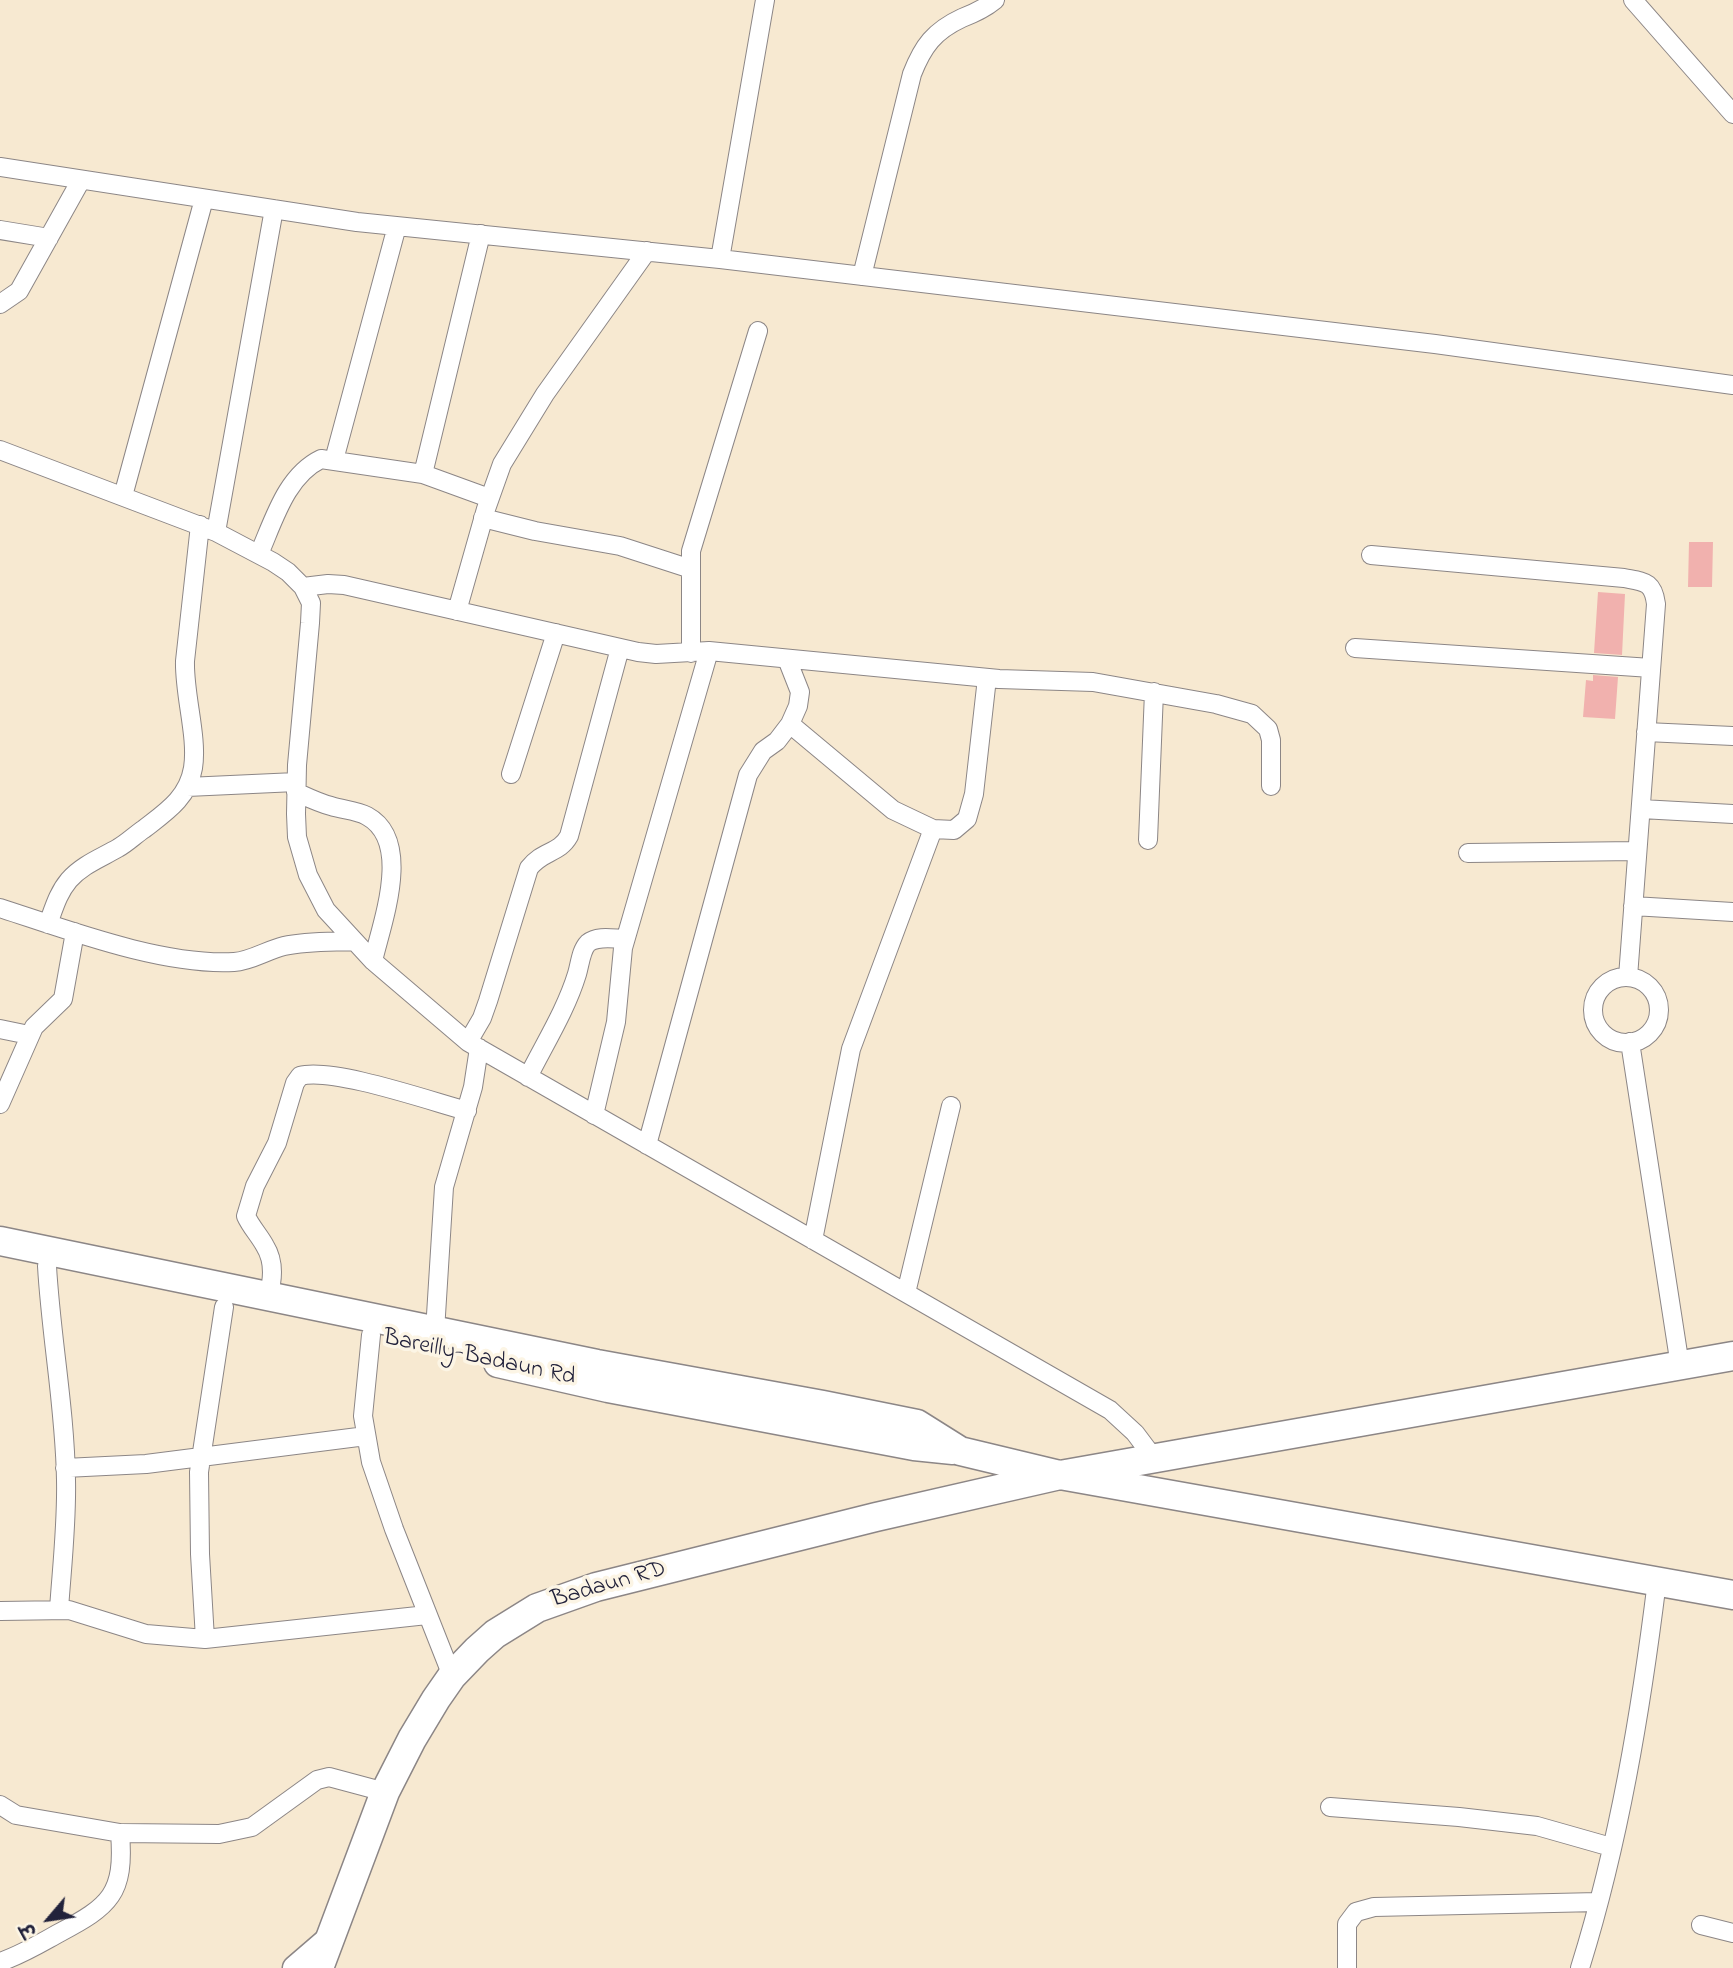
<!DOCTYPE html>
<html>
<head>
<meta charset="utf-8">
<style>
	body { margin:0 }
	#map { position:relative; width:1733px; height:1968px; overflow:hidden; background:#f7e9d1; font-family:"Indie Flower","Playpen Sans Deva",sans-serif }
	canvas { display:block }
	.north { position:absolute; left:14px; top:1884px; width:70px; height:70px; -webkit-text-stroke:5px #fcf5e5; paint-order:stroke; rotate:241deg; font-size:19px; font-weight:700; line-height:28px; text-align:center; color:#22223b }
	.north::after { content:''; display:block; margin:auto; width:24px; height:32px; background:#22223b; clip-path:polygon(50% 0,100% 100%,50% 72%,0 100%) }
</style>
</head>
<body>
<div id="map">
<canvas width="1733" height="1968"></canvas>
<div class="north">उ</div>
</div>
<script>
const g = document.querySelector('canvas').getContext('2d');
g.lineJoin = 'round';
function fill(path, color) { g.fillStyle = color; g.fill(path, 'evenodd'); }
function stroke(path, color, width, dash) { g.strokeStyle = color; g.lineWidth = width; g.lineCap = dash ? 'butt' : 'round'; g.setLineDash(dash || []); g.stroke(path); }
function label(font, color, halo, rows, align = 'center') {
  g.font = font + ' "Indie Flower",sans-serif'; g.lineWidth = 7; g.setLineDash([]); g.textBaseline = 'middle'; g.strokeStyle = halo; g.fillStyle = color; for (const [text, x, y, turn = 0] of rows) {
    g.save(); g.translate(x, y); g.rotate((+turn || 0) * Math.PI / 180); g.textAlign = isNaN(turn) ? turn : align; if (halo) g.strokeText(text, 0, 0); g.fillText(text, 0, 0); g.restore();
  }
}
const building = new Path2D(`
	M1689 542H1713L1712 587H1688Z
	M1598 592 1625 594 1622 655 1594 653Z
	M1593 675 1618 677 1615 719 1583 717 1586 680 1593 681Z`);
const street = new Path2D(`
	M1633 0 1733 114
	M0 167 357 222 720 259 1435 344 1733 385
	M0 230 49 238
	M720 259 765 0
	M862 276 912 74C923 46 934 31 962 18 975 13 984 9 995 0
	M0 304 19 291 81 180
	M0 450 216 532 273 562 288 572 303 587 311 603 310 623 297 765 296 814 297 837 308 875 326 910 373 961 468 1042 1110 1410 1135 1433 1153 1457
	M334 460 397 226
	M423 474 481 234
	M123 496 204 199
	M483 518 535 531 620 546 691 569
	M216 532 274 209
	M259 554C274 520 286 476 321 459L423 474 489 498
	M1371 555 1624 578C1644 582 1653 581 1656 604L1628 977
	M303 587 328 584 344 585 638 652 656 654 709 651 999 679 1093 682 1216 704 1252 714 1268 729 1271 740V786
	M457 611 486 509 502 464 545 394 647 251
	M1355 648 1651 668
	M691 653V551L758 331
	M790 724 893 810 933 829 954 830 967 819 974 794 987 678
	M1646 732 1733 736
	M511 774 556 633
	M187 787 296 782
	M296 792C307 797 319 803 331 806 343 810 356 810 367 816 413 841 382 922 373 961
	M1641 809 1733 814
	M1148 840 1154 692
	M1468 853 1637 851
	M1633 906 1733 912
	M0 908C68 930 163 966 234 962 251 961 267 950 284 946 307 941 331 942 354 941
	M48 924C54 908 58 893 69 880 82 865 101 858 118 848 127 843 135 835 144 829 166 812 188 798 193 768 198 737 184 695 185 661L200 525
	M1593 1010a33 33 0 1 1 66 0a33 33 0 1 1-66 0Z
	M0 1029 29 1035
	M468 1042 482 1018 488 1001 529 868C543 850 559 854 569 836L620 648
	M1630 1042 1680 1366
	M528 1077C545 1043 566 1010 577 974 580 964 581 950 588 943 598 935 614 939 625 939
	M0 1104 34 1027 63 999 75 932
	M594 1115 616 1022 623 948 709 651
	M647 1145 748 775 763 751 777 741 790 724 798 706 800 692 787 659
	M813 1240 851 1049 933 829
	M47 1266C51 1337 65 1408 66 1480 67 1523 62 1566 59 1609
	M906 1293 951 1106
	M268 1297C273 1280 275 1262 265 1246 259 1235 251 1227 246 1216L255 1186 277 1143 295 1083 300 1076C332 1067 430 1101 467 1111
	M435 1331 444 1187 473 1087 479 1048
	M371 1335 363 1416 371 1462 394 1529 452 1676
	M65 1468 146 1464 366 1436
	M0 1611 69 1610 146 1634 205 1639 427 1615
	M205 1639 200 1554 199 1472 224 1307
	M0 1805 16 1815 120 1833 219 1834 252 1827 317 1780 329 1777 385 1792
	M1330 1807 1459 1817 1537 1826 1611 1847
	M1701 1925 1733 1933
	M0 1962C21 1955 39 1944 59 1933 110 1906 125 1894 120 1833
	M1347 1968V1924L1356 1912 1374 1907 1598 1902
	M1580 1968C1619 1843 1641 1711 1657 1581`);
const secondary = new Path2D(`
	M295 1968 331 1937`);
const primary = new Path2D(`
	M0 1241 597 1364 823 1405 917 1424 960 1451 1060 1475 1733 1595
	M498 1363 608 1388 914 1446 953 1450
	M319 1968 385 1792 412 1739 436 1699 452 1676 477 1650 495 1634 537 1608 596 1587 876 1517 1060 1475 1733 1356`);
const streetNames = [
	["Bareilly-Badaun Rd",479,1359,12],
	["Badaun RD",609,1586,-16]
];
fill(building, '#f1b1ae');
stroke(street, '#8c8686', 20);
stroke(secondary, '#8c8686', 27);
stroke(primary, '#8c8686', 31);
stroke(street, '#fff', 18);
stroke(secondary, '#fff', 24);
stroke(primary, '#fff', 28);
label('24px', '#22223b', '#fcf5e5', streetNames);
</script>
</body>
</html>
